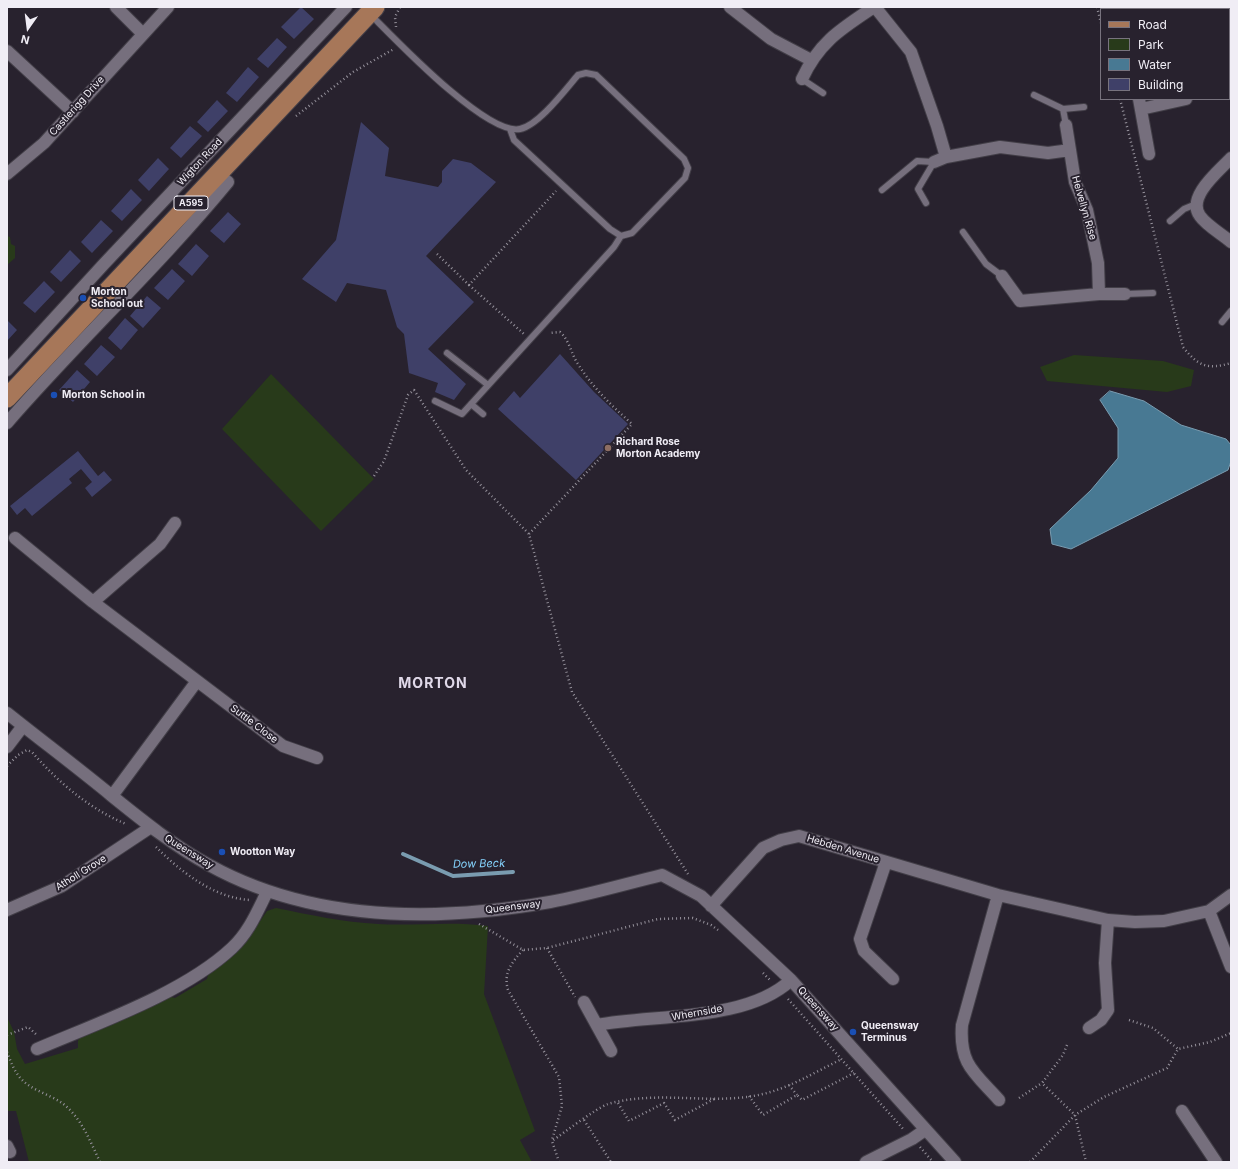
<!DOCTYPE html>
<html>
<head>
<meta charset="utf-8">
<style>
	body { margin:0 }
	#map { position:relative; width:1238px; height:1169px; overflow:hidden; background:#28222e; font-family:Inter,sans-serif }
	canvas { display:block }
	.frame { position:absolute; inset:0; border:8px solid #f0edf5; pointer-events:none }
	.legend { position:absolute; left:1100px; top:8px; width:130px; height:92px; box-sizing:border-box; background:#28222e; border:1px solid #78737e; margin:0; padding:5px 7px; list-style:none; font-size:12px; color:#f0edf5 }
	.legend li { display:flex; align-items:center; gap:8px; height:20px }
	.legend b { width:20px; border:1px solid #78737e }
	.north { position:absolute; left:8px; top:8px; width:40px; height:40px; -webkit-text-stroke:3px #28222e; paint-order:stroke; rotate:194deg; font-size:11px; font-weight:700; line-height:16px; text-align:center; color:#f0edf5 }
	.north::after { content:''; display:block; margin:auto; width:14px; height:18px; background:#f0edf5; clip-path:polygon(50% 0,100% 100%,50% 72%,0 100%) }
</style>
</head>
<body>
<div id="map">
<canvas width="1238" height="1169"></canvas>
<div class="frame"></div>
<ul class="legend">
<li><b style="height:5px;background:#a77759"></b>Road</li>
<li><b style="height:11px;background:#283a1a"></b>Park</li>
<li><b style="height:11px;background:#487993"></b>Water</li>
<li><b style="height:11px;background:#3f4068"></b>Building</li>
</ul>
<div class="north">N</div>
</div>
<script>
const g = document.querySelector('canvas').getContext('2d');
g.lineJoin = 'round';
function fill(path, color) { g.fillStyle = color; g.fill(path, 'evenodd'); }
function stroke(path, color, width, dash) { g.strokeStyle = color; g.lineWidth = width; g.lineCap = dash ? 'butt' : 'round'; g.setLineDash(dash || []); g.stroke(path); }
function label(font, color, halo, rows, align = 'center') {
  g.font = font + ' Inter,sans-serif'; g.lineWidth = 4; g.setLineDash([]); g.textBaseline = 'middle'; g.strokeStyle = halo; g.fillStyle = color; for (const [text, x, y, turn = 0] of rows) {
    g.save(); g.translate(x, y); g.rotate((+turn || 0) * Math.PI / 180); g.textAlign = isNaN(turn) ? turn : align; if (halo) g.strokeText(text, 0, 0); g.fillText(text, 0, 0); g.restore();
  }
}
const green = new Path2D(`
	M7 236 10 237 11 244 15 246V258L7 265Z
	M1074 355 1163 361 1194 370 1191 386 1167 392 1047 381 1040 367Z
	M271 374 374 479 321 531 222 429Z
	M276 908C310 915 343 922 378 924 414 926 452 921 488 926L484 994 535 1131 520 1140 532 1162H29L16 1111H7V1017L14 1032 17 1049 25 1064 78 1048V1041L81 1034 168 996 175 998 207 979 208 975 213 969 229 959 248 939 267 911Z`);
const water = new Path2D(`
	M1110 391 1144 401 1181 425 1226 439 1231 445V461L1228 470 1071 549 1052 544 1050 529 1091 490 1118 458V428L1100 400Z`);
const stream = new Path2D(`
	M403 854 453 876 513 872`);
const building = new Path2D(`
	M301 7 314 19 294 39 281 27Z
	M277 38 287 47 268 68 257 59Z
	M248 67 259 77 237 102 226 93Z
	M217 100 228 111 208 132 197 122Z
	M361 122 389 148 385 176 438 187 442 182V171L453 159 471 163 496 182 426 256 474 302 428 349 466 384 454 400 435 392 438 383 409 373 404 334 397 327 386 290 347 283 336 302 302 279 336 240Z
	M190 126 202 136 181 158 170 148Z
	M158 158 169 169 149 191 138 180Z
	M131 189 142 200 122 221 111 211Z
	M228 212 241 224 224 243 210 231Z
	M101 220 113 231 92 253 81 242Z
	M196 244 209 256 192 276 178 264Z
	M70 250 81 261 61 282 50 272Z
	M172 269 185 281 168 300 154 288Z
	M44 281 55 292 35 313 23 303Z
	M147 296 161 308 143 328 130 316Z
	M125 318 138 330 121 350 108 338Z
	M7 320 17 330 7 341Z
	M101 345 115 357 97 376 84 364Z
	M560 354 594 392 628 424 576 480 498 409 514 391 520 398Z
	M77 370 90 382 73 402 59 390Z
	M78 451 98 476 104 471 112 480 92 497 85 488 92 482 81 469 69 479 72 483 32 516 25 508 17 515 10 506Z`);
const path = new Path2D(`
	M1097 7 1101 23
	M396 27 395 17 400 7
	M1120 99 1183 347C1198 366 1207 370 1231 363
	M296 116 353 72 394 49
	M437 254 469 285 556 191
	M469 285 524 334
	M374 476 384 461 408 395 414 390 466 470 529 534 572 692 688 874
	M529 534 632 424C611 405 593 388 578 364 571 354 570 341 560 332L549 333
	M7 766 18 755 27 750 32 752C58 782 88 808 126 824
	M156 847C181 872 214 898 250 900
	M479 924 523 950 547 948 658 919 693 918 711 925 718 930
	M547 948 575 997
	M523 950C512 962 503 973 508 990L559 1077 562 1106 552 1140
	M763 973 771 981
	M788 999 904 1130
	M1129 1020 1153 1028 1178 1049
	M7 1035 28 1027 37 1035
	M1067 1045 1063 1055 1042 1083 1075 1115 1086 1162
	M7 1052C10 1060 13 1068 18 1075 27 1089 49 1094 62 1103 81 1117 90 1141 100 1162
	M789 1085 797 1095
	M749 1096 763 1115 797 1095 802 1100 854 1073
	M1019 1098 1042 1083
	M618 1103 629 1121 664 1103 675 1120 716 1098
	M584 1120 611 1162
	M920 1147 933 1162
	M559 1162 552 1141C565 1132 595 1109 608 1104 660 1089 715 1107 767 1093 793 1086 817 1071 842 1059
	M1030 1162 1075 1115 1104 1097 1167 1068 1178 1049 1210 1042 1231 1033`);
const lane = new Path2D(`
	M371 15C396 40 487 136 520 129 539 125 565 90 578 75L586 73 596 75 684 159 688 168 685 178 632 233 621 236 610 229 514 140 510 129
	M802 79 823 93
	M1034 95 1063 109 1066 125
	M1063 109 1084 107
	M882 190 917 161 934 162 918 189 926 203
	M1170 221 1184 209 1196 204
	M963 232 986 264 1002 276
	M1125 294 1153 293
	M1222 322 1231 311
	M447 353 488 385
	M435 401 462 414 614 247 621 236
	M471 404 483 414`);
const street = new Path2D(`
	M116 7 143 34
	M730 7 771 39 811 60
	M875 7 911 52 937 126 946 157
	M1229 11 1231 20
	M7 51 73 112
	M802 79C819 42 841 29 874 7
	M1229 89H1231
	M1139 99 1149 154
	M1141 109 1186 99
	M1066 125 1070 150
	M1231 158C1219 171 1186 197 1200 216 1207 226 1222 234 1231 242
	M934 162 946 157 1000 147 1048 153 1070 150 1075 182 1087 210 1098 263 1099 294
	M7 174 44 143 168 7
	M1002 276 1020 301 1099 294H1125
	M7 370 103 265 346 7
	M7 423C79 340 159 266 228 182L218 174
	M15 538 93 602 283 746 317 758
	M93 602 160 544 175 523
	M7 713C42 741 78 768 112 796 143 821 174 846 209 865 312 922 437 922 550 902 588 895 625 884 662 875L701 896 791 980 955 1162
	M7 747 23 726
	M112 796 197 681
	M886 862 860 939 864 951 893 979
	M998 895 962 1025C959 1065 975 1073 999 1100
	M711 906 763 848 781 840 799 836 998 895 1108 920 1135 922 1164 921 1209 911 1231 895
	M7 910 62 886 151 827
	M1209 911 1231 967
	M584 1002 611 1051
	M597 1025C655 1014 746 1022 791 980
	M1089 1028 1101 1020 1108 1010 1105 963 1108 920
	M37 1049C98 1023 184 993 232 948 249 932 257 912 267 892
	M1182 1111 1216 1162
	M7 1146 10 1152
	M866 1162 912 1139 925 1130`);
const primary = new Path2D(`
	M7 398 375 7`);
const markers = [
	[83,298,4,"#1a4fb4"],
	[54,395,4,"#1a4fb4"],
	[608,448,4,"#8d6e63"],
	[222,852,4,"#1a4fb4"],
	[853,1032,4,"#1a4fb4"]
];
const shields = [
	[191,203,34]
];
const shieldNames = [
	["A595",191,203]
];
const streetNames = [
	["Castlerigg Drive",77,106,-48],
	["Wigton Road",200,162,-47],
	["Helvellyn Rise",1084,208,74],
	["Suttle Close",254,724,37],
	["Hebden Avenue",843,849,17],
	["Queensway",189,852,32],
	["Atholl Grove",81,873,-32],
	["Queensway",513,907,-7],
	["Queensway",818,1009,48],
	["Whernside",697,1013,-10]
];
const poiNames = [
	["Morton",91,292],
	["School out",91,304],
	["Morton School in",62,395],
	["Richard Rose",616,442],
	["Morton Academy",616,454],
	["Wootton Way",230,852],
	["Queensway",861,1026],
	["Terminus",861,1038]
];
const waterNames = [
	["Dow Beck",479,864,-1]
];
const districtNames = [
	["MORTON",433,684]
];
fill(green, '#283a1a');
fill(water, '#487993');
stroke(water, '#7a9cb0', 1);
stroke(stream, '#7a9cb0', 4);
fill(building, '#3f4068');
stroke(lane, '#423e47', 8);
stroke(street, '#423e47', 14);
stroke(primary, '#423e47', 21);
stroke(path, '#95919b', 2.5, [1, 3]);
stroke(lane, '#766f7d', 6);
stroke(street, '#766f7d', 12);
stroke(primary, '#a77759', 19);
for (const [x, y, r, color] of markers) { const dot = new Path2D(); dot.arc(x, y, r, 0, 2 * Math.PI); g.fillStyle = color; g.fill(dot); stroke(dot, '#28222e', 1.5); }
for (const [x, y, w] of shields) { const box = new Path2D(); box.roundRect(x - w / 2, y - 7, w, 14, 3); g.fillStyle = '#28222e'; g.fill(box); stroke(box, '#f0edf5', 1); }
label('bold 9px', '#f0edf5', null, shieldNames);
label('10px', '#f0edf5', '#28222e', streetNames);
label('bold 10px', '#f0edf5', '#28222e', poiNames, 'left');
label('italic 11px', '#85d3fd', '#28222e', waterNames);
g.letterSpacing = '1px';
label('bold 14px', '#e0d9e9', '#28222e', districtNames);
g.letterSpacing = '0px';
</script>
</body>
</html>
